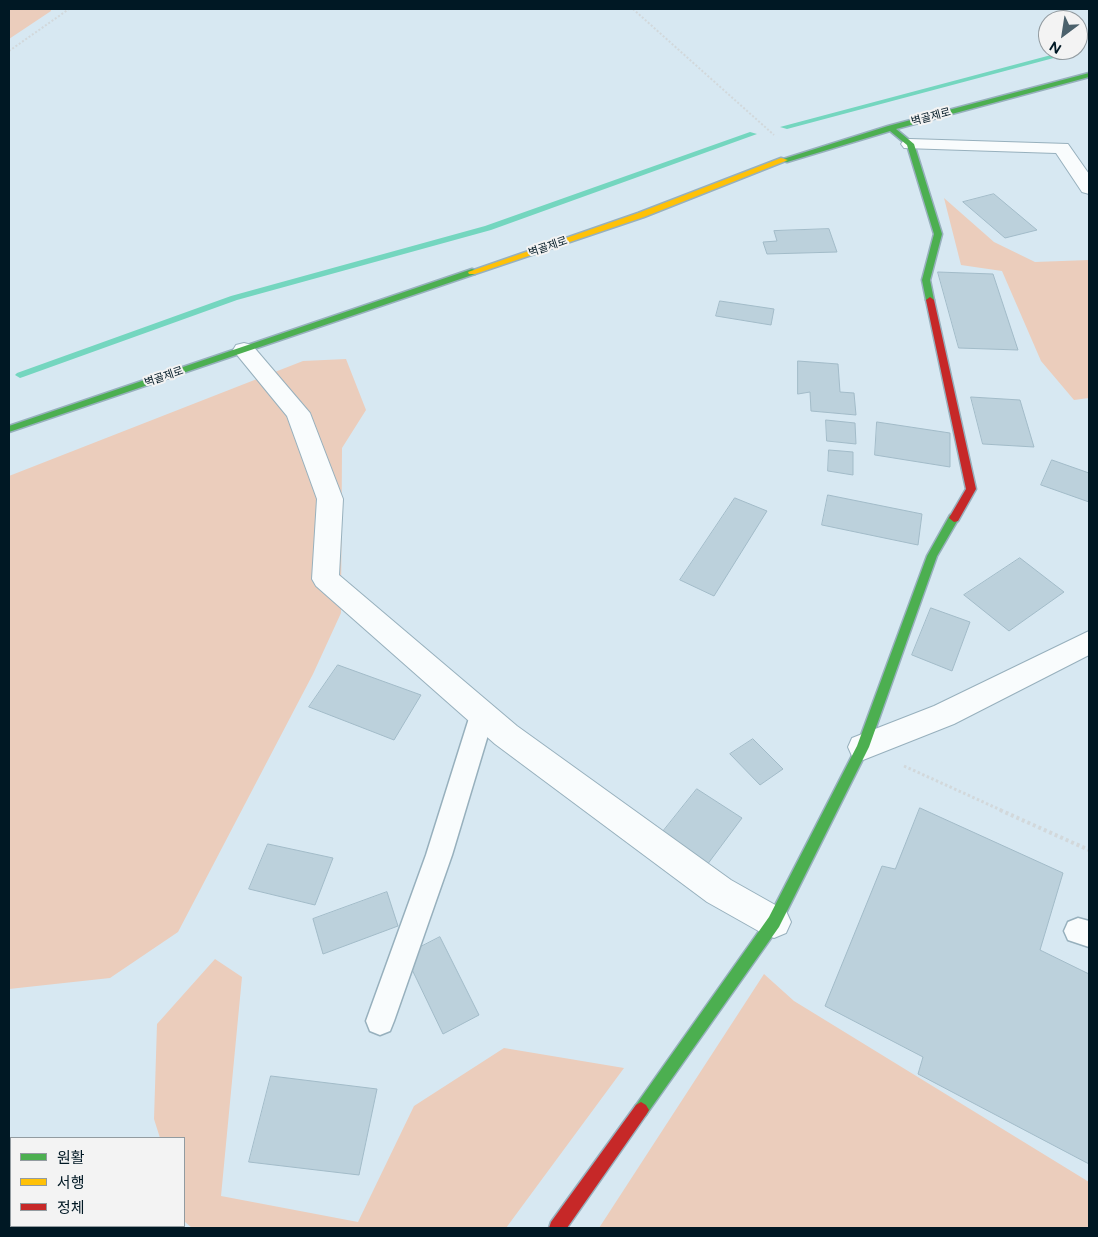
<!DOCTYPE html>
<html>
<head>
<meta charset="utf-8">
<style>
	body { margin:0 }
	#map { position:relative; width:1098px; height:1237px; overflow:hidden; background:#d7e8f2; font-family:Figtree,"Noto Sans KR",sans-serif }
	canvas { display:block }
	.frame { position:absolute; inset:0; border:10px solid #001824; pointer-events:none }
	.legend { position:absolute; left:10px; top:1137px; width:175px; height:90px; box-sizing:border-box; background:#f3f3f3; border:1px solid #929ba0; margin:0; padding:6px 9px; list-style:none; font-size:15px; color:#001824 }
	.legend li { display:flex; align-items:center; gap:10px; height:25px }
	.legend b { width:25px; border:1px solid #929ba0 }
	.north { position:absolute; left:1038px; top:10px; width:50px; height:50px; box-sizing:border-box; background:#f3f3f3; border:1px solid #929ba0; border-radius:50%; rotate:211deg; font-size:14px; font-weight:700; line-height:20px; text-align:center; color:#001824 }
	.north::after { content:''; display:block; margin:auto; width:18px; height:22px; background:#4b616c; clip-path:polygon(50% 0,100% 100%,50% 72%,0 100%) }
</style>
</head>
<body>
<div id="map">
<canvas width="1098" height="1237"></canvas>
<div class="frame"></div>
<ul class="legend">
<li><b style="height:6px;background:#4caf50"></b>원활</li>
<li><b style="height:6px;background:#ffc107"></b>서행</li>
<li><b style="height:6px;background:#c62828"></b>정체</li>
</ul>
<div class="north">N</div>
</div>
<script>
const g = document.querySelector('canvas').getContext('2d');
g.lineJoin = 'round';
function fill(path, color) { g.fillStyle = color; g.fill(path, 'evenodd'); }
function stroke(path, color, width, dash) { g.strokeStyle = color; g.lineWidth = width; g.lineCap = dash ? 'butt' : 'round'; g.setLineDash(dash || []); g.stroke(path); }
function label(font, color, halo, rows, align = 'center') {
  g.font = font + ' Figtree,"Noto Sans KR",sans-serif'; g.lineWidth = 4; g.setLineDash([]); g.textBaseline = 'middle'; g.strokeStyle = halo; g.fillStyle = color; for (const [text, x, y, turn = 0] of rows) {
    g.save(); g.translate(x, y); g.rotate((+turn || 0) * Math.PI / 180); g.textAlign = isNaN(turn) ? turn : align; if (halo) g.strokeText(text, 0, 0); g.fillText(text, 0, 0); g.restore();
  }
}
const green = new Path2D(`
	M9 9H51V11L9 39Z
	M944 198 994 242 1035 262 1089 260V398L1074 400 1041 361 1002 271 961 265Z
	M346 359 366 410 342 448 341 613 313 674 178 932 110 978 9 989V476L303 361Z
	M215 959 242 977 221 1196 358 1222 414 1106 504 1048 624 1068 506 1228H192L185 1222 184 1218V1138H160L154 1119 157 1024Z
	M764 974 794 1001 1089 1182V1228H599Z`);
const stream = new Path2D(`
	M1078 48 1080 49V51L787 129 780 127 1070 50H1078Z
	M750 132 757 134 491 230 237 300 23 377 20 378 15 375 17 373 231 296 485 226Z`);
const building = new Path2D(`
	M994 194 1037 230 1005 238 963 202Z
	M829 229 837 252 767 254 763 242 777 241 774 231Z
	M938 272 993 274 1018 350 959 348Z
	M720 301 774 309 771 325 716 316Z
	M798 361 838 364 840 392 854 393 856 415 811 411 810 392 798 394Z
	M971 397 1020 400 1034 447 983 444Z
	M826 420 855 423 856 444 827 441Z
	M877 422 950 433V467L875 455Z
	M829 450 853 452V475L828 471Z
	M1052 460 1089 473V502L1041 485Z
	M828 495 922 514 918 545 822 525Z
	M735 498 767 511 714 596 680 580Z
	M1020 558 1064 592 1009 631 964 595Z
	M931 608 970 622 952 671 912 655Z
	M338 665 421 695 394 740 309 707Z
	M753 739 783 769 760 785 730 754Z
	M697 789 742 818 707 865 661 834Z
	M920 808 1063 873 1040 950 1089 974V1164L918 1074 923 1057 825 1006 882 866 895 869Z
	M268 844 333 858 315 905 249 889Z
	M387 892 398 926 323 954 313 919Z
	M440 937 479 1015 443 1034 405 955Z
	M271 1076 377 1089 359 1175 249 1162Z`);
const pathFar2 = new Path2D(`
	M633 9 774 135
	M9 51 69 9`);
const pathFar1 = new Path2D(`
	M904 766 1003 811`);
const path = new Path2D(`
	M1000 810 1089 850`);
const lane = new Path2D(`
	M482 705 491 708 494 715 452 855 394 1021 390 1031 380 1035 370 1031 366 1021 426 855 470 715 473 708Z
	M1078 918 1089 921V947L1068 940 1064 931 1068 922Z`);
const street = new Path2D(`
	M910 139 1068 144 1089 174V194L1082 192 1056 153 904 148 901 144 904 140Z
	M244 343 252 345 310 413 343 499 339 575 517 726 731 880 786 911 791 922 786 933 774 938 762 933 707 902 495 744 316 586 312 579 317 499 287 416 233 350 236 345Z
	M1089 631V655L954 724 863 760 852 756 848 747 852 738 934 706Z`);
const fast = new Path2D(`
	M1089 73V77L896 129 914 144 942 234 930 280 934 300 933 302 930 303 926 300 922 280 934 234 907 145 890 131 787 162 780 160 888 126Z
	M472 269 475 270V274L9 432V426Z
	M954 514 959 518 937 556 869 747 779 927 646 1115 641 1118 636 1115 633 1110 636 1105 769 917 857 746 927 556 950 515Z`);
const slow = new Path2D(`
	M781 158 788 160 644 217 475 274H469L468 272 638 213Z`);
const jam = new Path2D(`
	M930 297 934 300 976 489 958 521 954 522 949 518 966 489 926 300Z
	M641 1102 646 1105 649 1110 646 1115 567 1228H549L551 1222 636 1105Z`);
const farStreetnames = [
	["벽골제로",931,117,-15],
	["벽골제로",548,247,-19],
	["벽골제로",164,377,-19]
];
fill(green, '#ebcdbc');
fill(stream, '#74d6bf');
fill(building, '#bcd1dc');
stroke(building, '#a2bbc8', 1);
stroke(lane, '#97b0bd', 3);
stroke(street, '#97b0bd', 2);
stroke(fast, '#97b0bd', 3);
stroke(slow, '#97b0bd', 3);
stroke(jam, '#97b0bd', 3);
stroke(pathFar2, '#d2d8db', 2, [2, 2]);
stroke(pathFar1, '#d2d8db', 3, [2.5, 2.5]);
stroke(path, '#d2d8db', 4, [3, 3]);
fill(lane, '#f9fcfd');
fill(street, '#f9fcfd');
fill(fast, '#4caf50');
fill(slow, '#ffc107');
fill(jam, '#c62828');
label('11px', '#001824', '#f3f3f3', farStreetnames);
</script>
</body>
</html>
